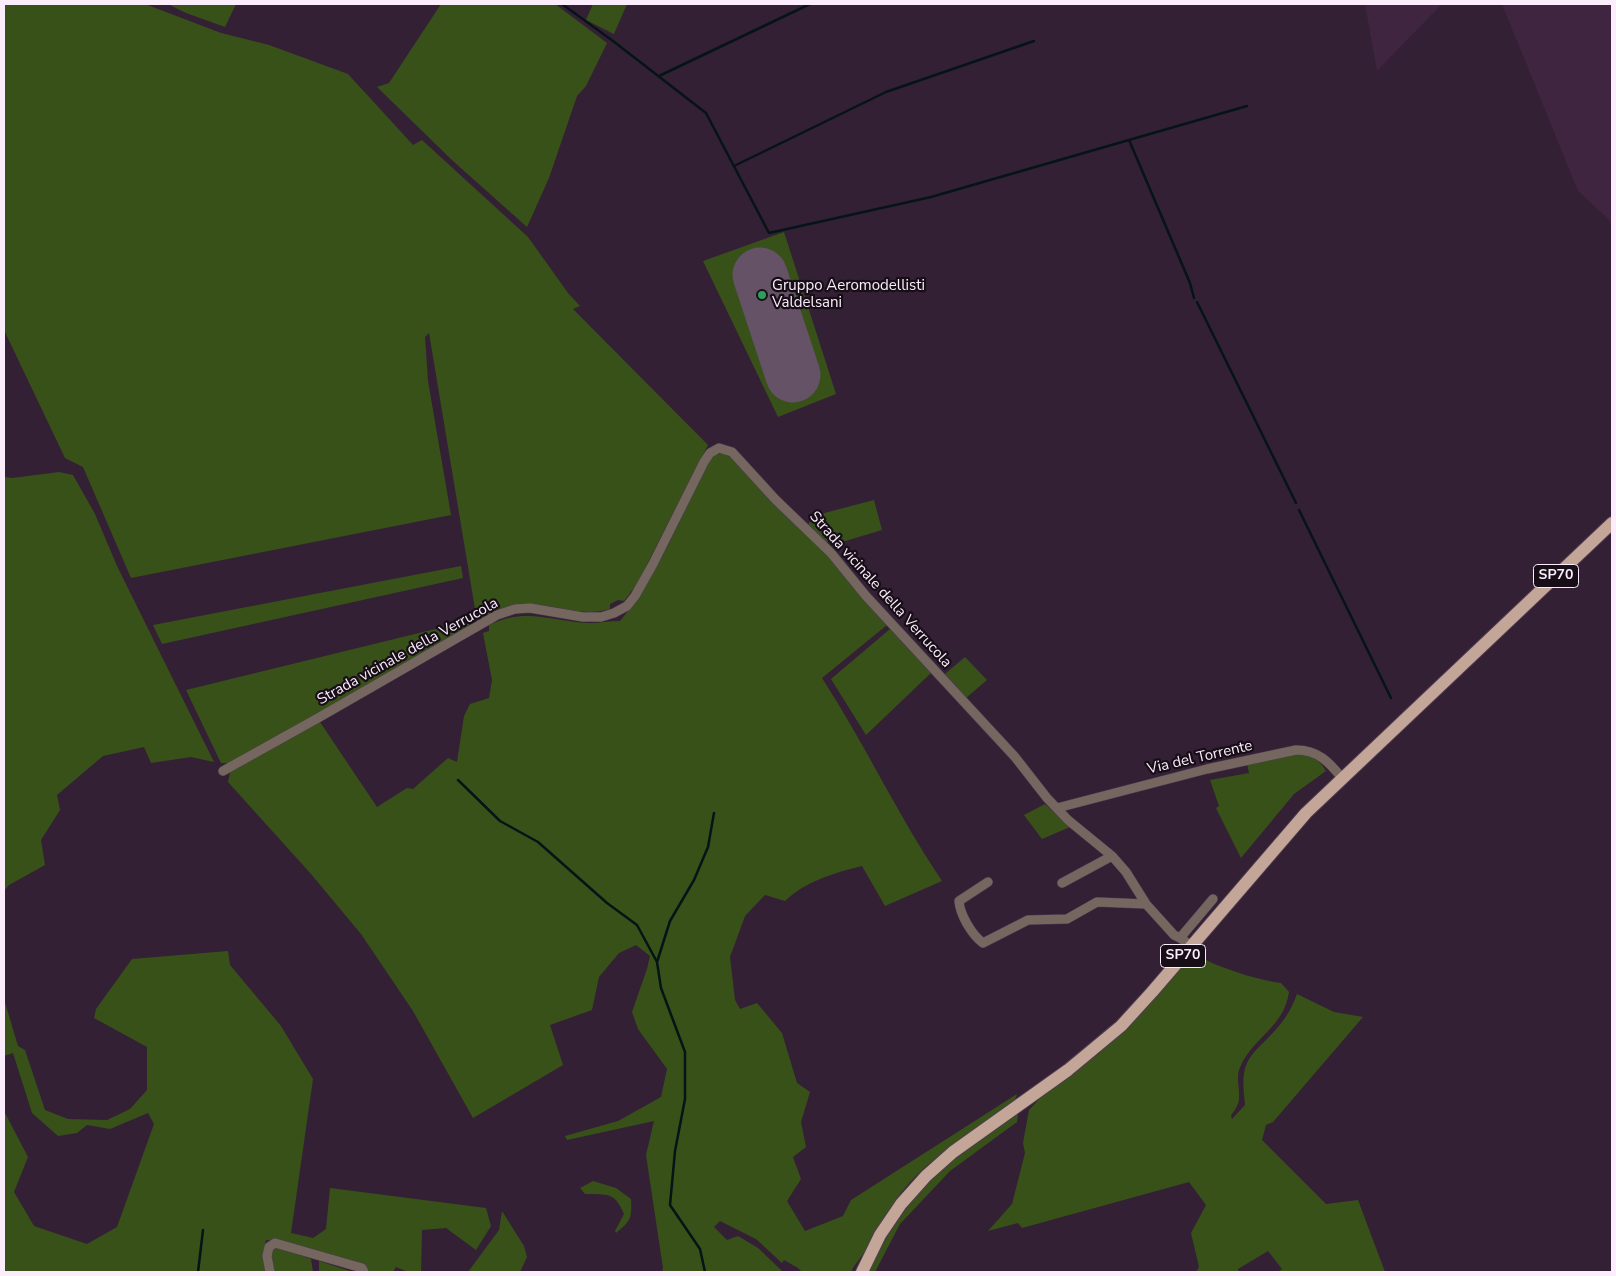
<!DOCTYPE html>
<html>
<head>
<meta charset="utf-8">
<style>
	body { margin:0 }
	#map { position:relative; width:1616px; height:1276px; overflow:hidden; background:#342035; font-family:"Nunito Sans",sans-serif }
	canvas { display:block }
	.frame { position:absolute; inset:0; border:5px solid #fbedfb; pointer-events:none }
</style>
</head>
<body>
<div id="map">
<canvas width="1616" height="1276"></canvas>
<div class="frame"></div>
</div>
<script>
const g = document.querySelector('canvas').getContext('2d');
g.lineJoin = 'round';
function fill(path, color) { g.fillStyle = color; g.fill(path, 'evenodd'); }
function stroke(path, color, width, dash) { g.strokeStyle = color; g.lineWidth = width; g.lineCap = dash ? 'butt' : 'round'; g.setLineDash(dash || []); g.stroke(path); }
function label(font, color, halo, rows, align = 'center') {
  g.font = font + ' "Nunito Sans",sans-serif'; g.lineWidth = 4.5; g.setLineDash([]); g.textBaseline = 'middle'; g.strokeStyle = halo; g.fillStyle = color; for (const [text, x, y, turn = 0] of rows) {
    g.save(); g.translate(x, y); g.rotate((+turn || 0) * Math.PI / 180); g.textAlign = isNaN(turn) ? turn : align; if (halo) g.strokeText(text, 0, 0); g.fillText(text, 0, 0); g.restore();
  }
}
const built = new Path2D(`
	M1365 4H1442L1377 71Z
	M1502 4H1612V229L1609 220 1578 191Z`);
const green = new Path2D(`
	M4 4H145L221 33 269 45 348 74 413 145 422 140 528 237 568 293 580 306 573 309 708 445 637 584 624 601 618 600 610 604V609C581 618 553 603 525 604 508 604 492 614 477 621L429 333 425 337 428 381 451 515 131 578 83 467 65 458 4 330Z
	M168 4H236L225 27 186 13Z
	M441 4H555L607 43 586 86 577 96 549 178 527 227 453 161 377 87 389 83Z
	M593 4H627L614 34 586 20Z
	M784 232 836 394 778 417 703 261Z
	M724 453 733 459 819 545 887 625 822 678C865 744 898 816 942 881L885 906 862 866C834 873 806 881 785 901L765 895 745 916 730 957 735 1000 740 1009 757 1003 782 1033 797 1083 810 1092 801 1122 806 1147 793 1157 801 1179 787 1201 805 1231 843 1216 851 1200 1017 1094 1014 1103C977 1129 924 1160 898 1197 888 1212 880 1228 870 1244 864 1254 856 1262 851 1272H802L798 1268 784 1260 782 1263 756 1239 720 1221 714 1227 727 1240 738 1236 758 1248 782 1271 780 1272H662L663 1268 646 1155 654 1121 567 1140 565 1136 618 1121 661 1097 667 1069 638 1029 632 1012 647 969 650 956 636 945 619 953 599 977 592 1010 550 1025 563 1065 473 1118 413 1011 361 934 311 874 228 782 230 772 320 722 377 807 407 788 413 789 448 758 457 762 464 716 470 704 489 698 492 680 483 633 489 631V625C526 607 550 621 589 623 599 623 610 621 620 621 658 577 681 516 706 465L714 455Z
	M59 472 73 475 95 514 117 566 214 762 191 757 151 763 144 747 103 756 57 795 60 810 41 840 45 865 9 885 4 891V477L12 478Z
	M874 500 882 530 832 545 830 541 826 543 808 525 813 516Z
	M461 566 463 578 162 644 153 625Z
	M471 612 472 622 467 628 231 763H221L186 690 464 622Z
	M890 629 931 673 866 735 831 679Z
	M965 657 987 680 966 698 945 674Z
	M1293 754C1308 754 1318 757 1326 771L1294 794 1241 858 1216 808 1219 806 1210 780 1249 773 1247 764Z
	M1045 804 1070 827 1042 839 1024 815Z
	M228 951 230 965 281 1026 313 1079 291 1233 313 1238 326 1229 330 1188 486 1208 491 1226 476 1250 446 1228 422 1230 421 1272H408L396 1267 393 1272H369L362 1265 285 1242 266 1240 264 1249 267 1272H4V1111L28 1157 14 1192 34 1226 87 1244 117 1227 154 1124 148 1113 110 1129 87 1125 77 1133 58 1136 32 1113 13 1053 4 1056V999L18 1046 25 1050 45 1110 68 1119 107 1120 130 1109 147 1090V1047L94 1018 96 1009 132 959Z
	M1192 954C1201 955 1208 962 1217 965 1238 973 1259 980 1281 983L1289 992C1284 1027 1255 1036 1241 1065 1235 1076 1240 1087 1239 1099 1239 1105 1233 1112 1231 1116L1232 1119 1245 1105C1244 1092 1241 1076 1247 1063 1251 1054 1260 1046 1267 1039 1280 1026 1291 1012 1297 994L1334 1012 1363 1017 1273 1122 1266 1125 1262 1140 1326 1204 1358 1200 1385 1272H1278L1282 1269 1268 1251 1238 1269 1239 1272H1196L1199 1267 1191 1233 1206 1205 1189 1182 1022 1228 1018 1223 988 1231 1012 1204 1025 1153 1023 1143 1029 1110 1042 1096 1097 1055 1136 1017Z
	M1018 1114 1017 1122 950 1171 900 1224 875 1272H867L891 1230 914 1198 947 1164Z
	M593 1181 616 1188 631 1199C632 1218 631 1221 616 1233L615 1231 624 1214C614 1191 608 1195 585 1194L580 1188Z
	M502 1211 524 1246 527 1257 520 1272H468L499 1230Z
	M277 1247 311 1259 313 1272H273L270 1252Z
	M319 1261 353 1272H319Z`);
const stream = new Path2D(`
	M562 4 613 41 706 113 769 233 931 197 1247 106
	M659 76 810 4
	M1129 140 1190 283 1194 298
	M734 166 886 92 1034 41
	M1197 302 1296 503
	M1299 510 1391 698
	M458 780 500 821 538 842 607 903 637 925 657 962
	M198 1272 203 1230
	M705 1272 700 1249 670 1205 675 1151 685 1099V1052L661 988 657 962 670 921 694 880 708 847 714 813`);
const runway = new Path2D(`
	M760 275 793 375`);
const minor = new Path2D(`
	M223 771 318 718 497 615 515 609 530 608 583 617H601L614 613 627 606 635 596 653 564 704 462 710 453 719 448 732 452 775 499 831 553 866 596 1015 757 1047 798 1068 820 1112 856 1126 872 1146 904 1174 935 1180 938 1192 946
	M1057 808 1207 769 1296 750C1318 750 1329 762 1342 778
	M988 882 959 901C960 915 972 935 983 943L1028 920 1067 919 1097 902 1146 904
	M1062 883 1112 856
	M1180 938 1213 899
	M270 1272 267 1256 269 1247 275 1243 362 1268 364 1272`);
const primary = new Path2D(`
	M862 1272 880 1235 901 1204 926 1176 953 1152 1068 1070 1121 1026 1152 992 1306 813 1612 523`);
const markers = [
	[762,295,5,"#2e9e5b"]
];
const shields = [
	[1556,576,45],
	[1183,956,45]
];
const shieldNames = [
	["SP70",1556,576],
	["SP70",1183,956]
];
const poiNames = [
	["Gruppo Aeromodellisti",772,286],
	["Valdelsani",772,303]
];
const streetNames = [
	["Strada vicinale della Verrucola",880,590,48],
	["Strada vicinale della Verrucola",408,652,-29],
	["Via del Torrente",1200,758,-13]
];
fill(built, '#3f253f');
fill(green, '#385119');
stroke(stream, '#051417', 2.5);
stroke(runway, '#655266', 55);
stroke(minor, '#503d51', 10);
stroke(primary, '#503d51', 14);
stroke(minor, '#756760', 9);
stroke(primary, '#c3a697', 12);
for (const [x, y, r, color] of markers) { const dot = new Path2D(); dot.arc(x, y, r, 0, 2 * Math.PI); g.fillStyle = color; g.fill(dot); stroke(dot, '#170e17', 2); }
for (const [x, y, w] of shields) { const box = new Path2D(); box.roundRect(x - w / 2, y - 11.5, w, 23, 4); g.fillStyle = '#170e17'; g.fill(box); stroke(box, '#fbedfb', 1); }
label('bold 14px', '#fbedfb', null, shieldNames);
label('15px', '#fbedfb', '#170e17', poiNames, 'left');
label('15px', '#fbedfb', '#170e17', streetNames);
</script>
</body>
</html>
